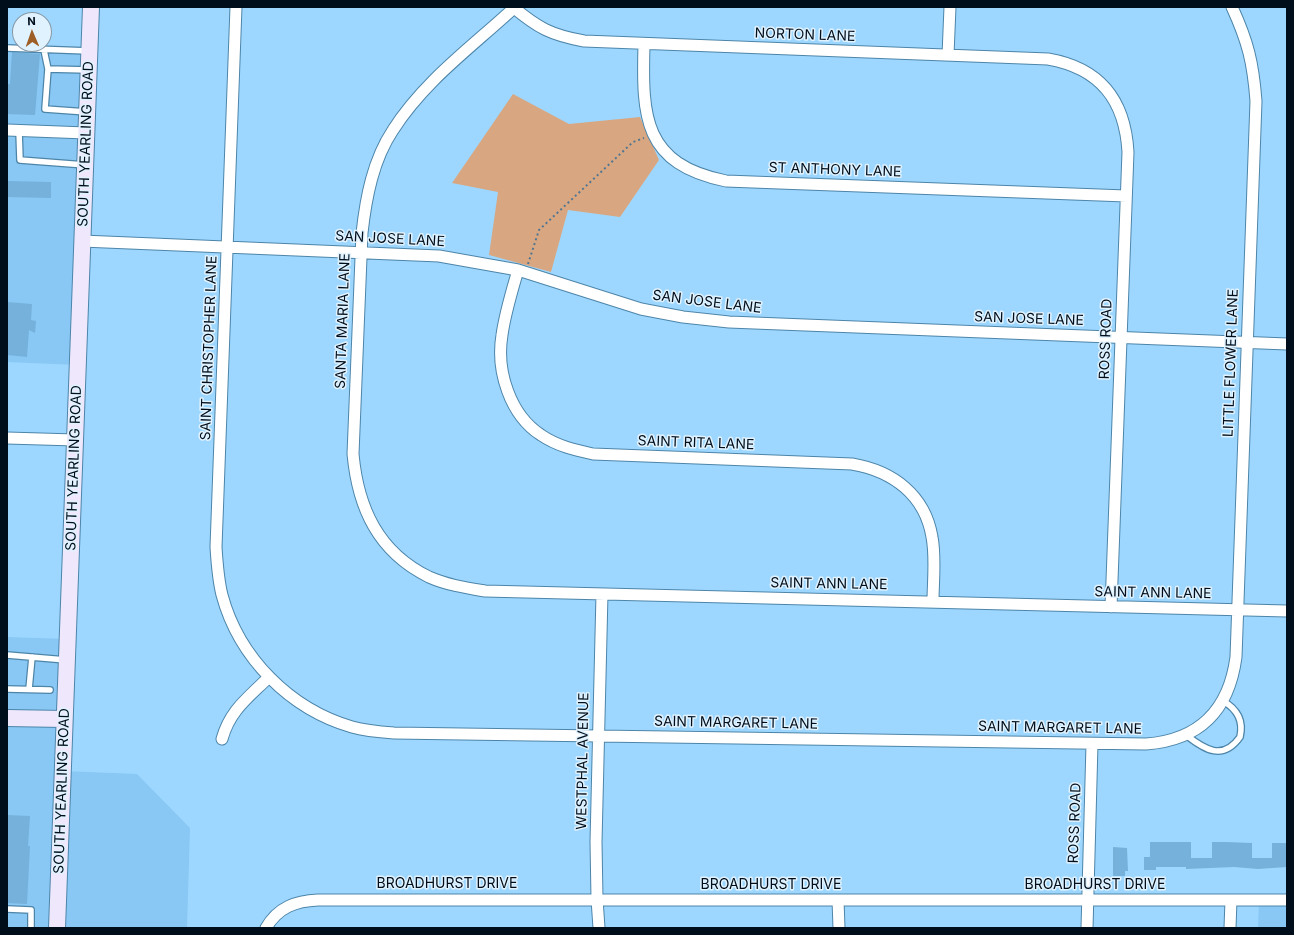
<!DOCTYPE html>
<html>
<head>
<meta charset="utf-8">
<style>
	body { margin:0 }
	#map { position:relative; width:1294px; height:935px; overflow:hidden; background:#9dd7ff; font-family:Inter,sans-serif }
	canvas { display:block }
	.frame { position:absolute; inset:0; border:8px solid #000e1c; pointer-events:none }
	.north { position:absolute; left:12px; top:12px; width:40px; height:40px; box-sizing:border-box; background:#e1f2ff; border:1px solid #8797a4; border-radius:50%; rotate:358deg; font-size:11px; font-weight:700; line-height:16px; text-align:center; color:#000e1c }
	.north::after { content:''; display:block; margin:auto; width:14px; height:18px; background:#9d5f26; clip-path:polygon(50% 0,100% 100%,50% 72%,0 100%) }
</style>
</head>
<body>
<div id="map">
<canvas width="1294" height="935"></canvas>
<div class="frame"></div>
<div class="north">N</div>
</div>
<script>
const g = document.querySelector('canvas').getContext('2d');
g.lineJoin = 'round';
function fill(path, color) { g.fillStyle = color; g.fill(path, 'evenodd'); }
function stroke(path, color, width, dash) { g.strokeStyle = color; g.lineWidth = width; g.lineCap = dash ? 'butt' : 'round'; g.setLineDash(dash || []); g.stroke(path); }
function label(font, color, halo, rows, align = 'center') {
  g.font = font + ' Inter,sans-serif'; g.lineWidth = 3; g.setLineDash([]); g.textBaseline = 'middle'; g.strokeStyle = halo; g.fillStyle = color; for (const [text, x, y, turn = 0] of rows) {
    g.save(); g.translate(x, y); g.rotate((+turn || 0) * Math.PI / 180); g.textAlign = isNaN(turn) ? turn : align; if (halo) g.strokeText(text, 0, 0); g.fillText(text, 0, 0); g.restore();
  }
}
const built = new Path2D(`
	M7 49 89 52 78 365 7 362Z
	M7 637 67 639 63 771 137 774 190 828 187 928H7Z
	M1259 898 1287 899V928H1258Z`);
const green = new Path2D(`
	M513 94 569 124 640 117 659 160 620 217 568 210 551 272 489 255 498 192 452 183Z`);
const building = new Path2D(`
	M12 52 40 54 35 115 7 114V84H10Z
	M7 181 51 182V198L7 197Z
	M7 302 32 304 31 320 36 321 35 333 29 330 27 357 7 355Z
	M7 815 30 816 28 846H30L27 904 7 903Z
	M1150 842H1191V858H1212V842H1226L1252 843V858H1272V843H1287V867L1258 869 1234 867 1186 869V867H1156V870H1144V857H1150Z
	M1113 847 1127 848 1128 871H1125V876H1113Z`);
const path = new Path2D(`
	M528 264 539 230 633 142 644 138`);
const lane = new Path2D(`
	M7 48 89 51
	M44 50 48 69 45 109 87 112
	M48 69 88 70
	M19 131 20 160 85 165
	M7 655 66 660
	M7 689 50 690
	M29 689 32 657
	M1186 735C1205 750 1223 761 1240 737 1244 720 1237 709 1223 701
	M7 909 31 910V928`);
const street = new Path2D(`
	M236 7 216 547C217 563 218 579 222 595 239 658 290 709 352 727 366 731 380 732 394 733L1146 744C1200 740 1229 710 1236 657L1256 101C1253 62 1248 42 1232 7
	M513 7C538 28 551 35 584 41L1048 59C1100 68 1125 100 1128 152L1111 607
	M515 7C473 46 424 81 393 130 373 160 366 197 362 233L353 454C358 508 378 552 429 577 447 585 467 588 485 591L1287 611
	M644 44C642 117 643 164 726 181L1126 196
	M948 55 950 7
	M7 130 86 133
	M82 241 439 256 518 270 641 309 683 317 729 322 1287 344
	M518 270C512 291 505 313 502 335 496 371 510 415 541 435 557 446 575 450 593 454L852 464C893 471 925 495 932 537 936 558 933 581 933 602
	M7 438 75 440
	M222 739C230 710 248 698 269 677
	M838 900 839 928
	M266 928C278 907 296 901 318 900H1287
	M599 928 597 899 596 842 602 594
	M1087 928 1092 744
	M1230 928 1231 900`);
const secondary = new Path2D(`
	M7 718 64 719
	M57 928 91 7`);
const streetNames = [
	["NORTON LANE",805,35,2],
	["SOUTH YEARLING ROAD",86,144,-88],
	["ST ANTHONY LANE",835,170,2],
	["SAN JOSE LANE",390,239,3],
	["SAN JOSE LANE",707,302,7],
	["SAN JOSE LANE",1029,319,2],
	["SANTA MARIA LANE",343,321,-88],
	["ROSS ROAD",1106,339,-88],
	["SAINT CHRISTOPHER LANE",209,348,-88],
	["LITTLE FLOWER LANE",1231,363,-88],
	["SAINT RITA LANE",696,443,2],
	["SOUTH YEARLING ROAD",74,468,-88],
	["SAINT ANN LANE",829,584,1],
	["SAINT ANN LANE",1153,593,1],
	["SAINT MARGARET LANE",736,723,1],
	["SAINT MARGARET LANE",1060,728,1],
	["WESTPHAL AVENUE",583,761,-89],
	["SOUTH YEARLING ROAD",62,791,-88],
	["ROSS ROAD",1075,823,-88],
	["BROADHURST DRIVE",447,884],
	["BROADHURST DRIVE",771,885],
	["BROADHURST DRIVE",1095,885]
];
fill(built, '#89c8f4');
fill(green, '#d8a781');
fill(building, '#75b1da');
stroke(lane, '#4d85a9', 8);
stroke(street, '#4d85a9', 13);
stroke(secondary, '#4d85a9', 18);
stroke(path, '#517691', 2, [2, 3]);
stroke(lane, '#fff', 5.5);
stroke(street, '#fff', 11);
stroke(secondary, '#efe8fd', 16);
label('14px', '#000e1c', '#e1f2ff', streetNames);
</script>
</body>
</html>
